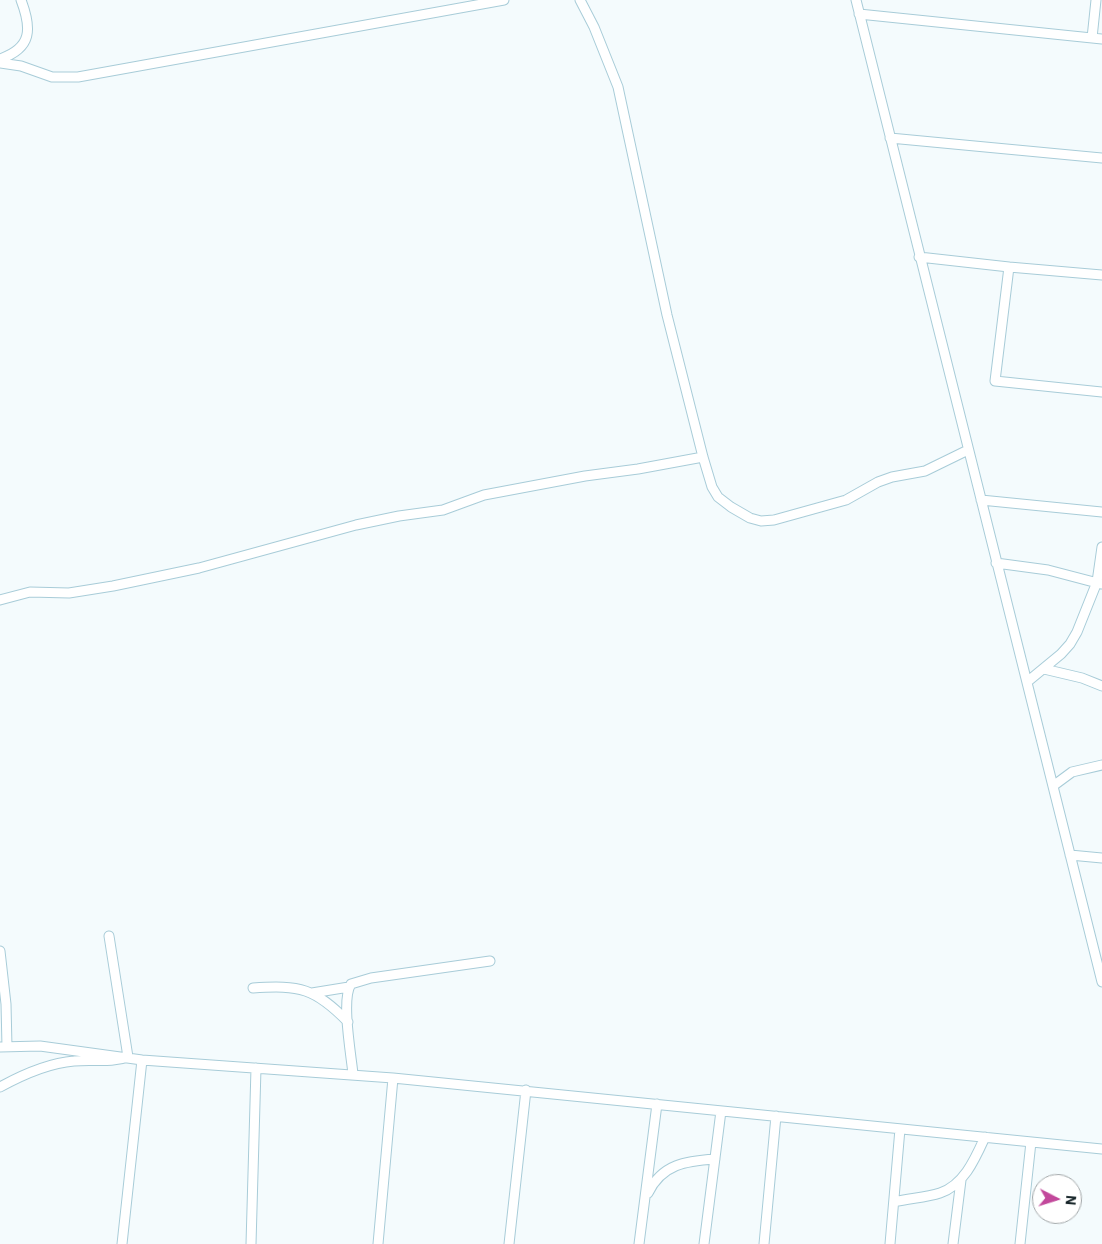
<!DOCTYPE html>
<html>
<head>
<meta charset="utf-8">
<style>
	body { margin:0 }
	#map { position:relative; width:1102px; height:1244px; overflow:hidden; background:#f4fbfd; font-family:"IBM Plex Sans",sans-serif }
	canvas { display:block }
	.north { position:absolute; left:1032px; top:1174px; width:50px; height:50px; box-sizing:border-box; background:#fff; border:1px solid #a2a7a9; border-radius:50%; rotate:95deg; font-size:14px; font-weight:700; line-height:20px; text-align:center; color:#162428 }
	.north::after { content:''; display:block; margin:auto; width:18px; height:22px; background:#c2489b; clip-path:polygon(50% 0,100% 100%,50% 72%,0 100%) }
</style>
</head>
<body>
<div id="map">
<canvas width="1102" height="1244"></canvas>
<div class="north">N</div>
</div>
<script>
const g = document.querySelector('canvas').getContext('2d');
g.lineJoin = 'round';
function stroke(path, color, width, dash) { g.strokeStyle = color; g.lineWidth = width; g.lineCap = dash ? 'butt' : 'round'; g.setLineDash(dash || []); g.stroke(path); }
const minor = new Path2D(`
	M580 0 594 27 618 87 667 315 703 457 712 487 718 497 731 507 750 518 761 521 774 520 846 500 878 482 892 477 925 471 968 450
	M856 0 1102 982
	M859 14 1102 39
	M1092 38 1096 0
	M0 59C32 48 32 29 21 0
	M0 63 21 66 52 77H78L504 0
	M890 138 1102 158
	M919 257 1009 267 1102 275
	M1009 267 995 381 1102 392
	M981 500 1102 512
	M996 563 1048 570 1101 584
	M0 600 30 592 69 593 113 586 199 568 356 525 399 516 443 510 484 495 585 476 638 469 703 457
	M1044 669 1082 678 1102 686
	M1027 682 1061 654 1070 644 1077 632 1097 582 1102 547
	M1053 786 1072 772 1102 765
	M1070 855 1102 858
	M0 951 6 1004 7 1047
	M253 988C300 985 315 988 348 1022
	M312 993 349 987
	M0 1047 40 1046 142 1060 393 1078 1102 1149
	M353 1074C351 1054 341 999 351 984L371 978 490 961
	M0 1087C22 1075 49 1063 74 1061 92 1059 111 1063 128 1057L109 936
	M648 1193C662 1164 686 1161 715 1159
	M894 1202C909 1198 925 1198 940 1193 964 1185 975 1159 985 1137
	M122 1244 142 1060
	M251 1244 256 1068
	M378 1244 393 1078
	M509 1244 526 1090
	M639 1244 657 1104
	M704 1244 721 1111
	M764 1244 776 1116
	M890 1244 900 1129
	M953 1244 961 1180
	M1020 1244 1031 1142`);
stroke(minor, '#a8ccd8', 11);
stroke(minor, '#fff', 9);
</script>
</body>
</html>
